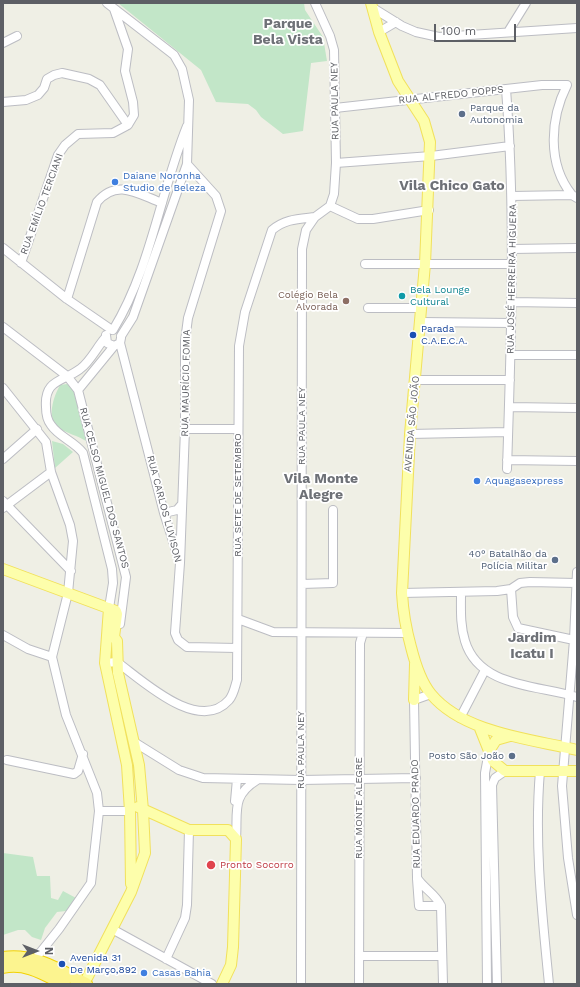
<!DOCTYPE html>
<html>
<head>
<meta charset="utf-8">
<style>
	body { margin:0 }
	#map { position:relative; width:580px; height:987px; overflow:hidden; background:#efefe5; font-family:"Work Sans",sans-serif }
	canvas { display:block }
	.frame { position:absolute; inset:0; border:4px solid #5d5f65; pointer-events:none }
	.north { position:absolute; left:16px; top:931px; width:40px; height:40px; -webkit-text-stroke:3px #fff; paint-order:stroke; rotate:90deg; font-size:11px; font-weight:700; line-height:16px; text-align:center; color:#5d5f65 }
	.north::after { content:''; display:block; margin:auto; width:14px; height:18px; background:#5d5f65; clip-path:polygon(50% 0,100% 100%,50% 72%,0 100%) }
	.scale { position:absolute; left:434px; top:24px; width:82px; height:18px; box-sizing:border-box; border:2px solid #5d5f65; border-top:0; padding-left:5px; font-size:12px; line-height:14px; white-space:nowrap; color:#5d5f65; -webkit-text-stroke:3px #fff; paint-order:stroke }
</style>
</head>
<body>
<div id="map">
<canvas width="580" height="987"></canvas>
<div class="frame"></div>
<div class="north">N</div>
<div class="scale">100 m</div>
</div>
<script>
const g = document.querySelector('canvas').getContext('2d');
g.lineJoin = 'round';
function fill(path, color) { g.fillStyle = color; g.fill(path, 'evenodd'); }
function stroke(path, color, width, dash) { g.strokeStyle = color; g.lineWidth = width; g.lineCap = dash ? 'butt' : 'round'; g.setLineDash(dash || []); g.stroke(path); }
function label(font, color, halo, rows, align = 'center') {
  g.font = font + ' "Work Sans",sans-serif'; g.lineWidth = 3.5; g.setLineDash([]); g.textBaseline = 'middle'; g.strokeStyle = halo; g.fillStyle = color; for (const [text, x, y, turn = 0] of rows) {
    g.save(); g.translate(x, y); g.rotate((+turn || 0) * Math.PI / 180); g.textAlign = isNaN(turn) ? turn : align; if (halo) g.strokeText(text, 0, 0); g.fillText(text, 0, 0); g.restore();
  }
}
const green = new Path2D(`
	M118 3H304L305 10 323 37 327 61 311 63 303 131 283 134 261 117 256 110 248 104 216 102 201 70Z
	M67 384 73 388 86 441C78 436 67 433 60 429 45 419 54 396 60 385Z
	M52 441 63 444 73 452 55 468Z
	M3 853 33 857 37 876H50L51 898 58 900 63 891 76 898 66 911 57 912 45 928 41 940 32 937 25 930H18L3 935Z`);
const minor = new Path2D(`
	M107 3 174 55 182 69 189 100 187 164 133 317 121 336
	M373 8 402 26 416 32 439 37 577 28
	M379 32 396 22
	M508 32 526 3
	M3 43 17 36
	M506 89C516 216 511 342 507 469
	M3 102 26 100 38 95 44 88 47 79 54 75 62 73 89 79 100 85 128 125
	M335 108 542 85H567C550 119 547 164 572 195
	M336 163 431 156 510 146
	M512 196 572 195 577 198
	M330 206 358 219H373L429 210
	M3 248 67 299 112 330
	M512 249 577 248
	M21 263 58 155 65 145 78 134 113 133 128 125 134 115 133 102 125 71 128 49 114 9
	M365 264H512
	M67 299 97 202C117 178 138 194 162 203
	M511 302 577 303
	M368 308H421
	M421 322 511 323
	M3 327 67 376 78 390 126 577 120 624
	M113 330C151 268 160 193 187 126
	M106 335 107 343 114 346
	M105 338C97 347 90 362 80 369 63 382 44 379 46 407 46 413 47 420 51 425 59 437 74 441 83 453L112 569 113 583 109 608
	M120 343 164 513 180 563 175 633 178 640 187 647 237 648
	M511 355H577
	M416 380H510
	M3 388 46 442 51 472 70 525 73 541 68 593 52 657
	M78 390 114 346 120 343 121 338
	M510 407 577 408
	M185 429H238
	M410 434 508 432
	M3 459 37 429
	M507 460 577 461
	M3 501 71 571
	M3 508 51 472
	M164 513 177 510 182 504
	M180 563 185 429V341L188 318 221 211 216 196 187 164
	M577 572 574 640 562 786 568 858 577 915
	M302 584 333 583V510
	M511 589 513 617 518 628 574 640
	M402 593 497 591 511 589 520 583 530 582 576 583
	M461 593C461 609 460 625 465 641 479 688 539 685 577 697
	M238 619 273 632 407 633
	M3 635 28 649 52 657 66 715 97 793 99 811 91 883 59 929 35 959
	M105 663 117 662C143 681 199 734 229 700 234 694 235 686 237 680L239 346 245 312 272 230C285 219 298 219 315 217
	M431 694 414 700 417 878C424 889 436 894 441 906L443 984
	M460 718 485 670
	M134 742 179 770 203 778 301 780 416 778
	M7 760 74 774 78 771 83 754
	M540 771C534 842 542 913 549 984
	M235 801 237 779
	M99 811H130
	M236 839C238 811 231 796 257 780
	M417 879 419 906H441
	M112 929 212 984
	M359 956H442
	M166 959 185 918 187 905 189 830
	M301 984 302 249 306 230 315 217 330 206 334 194 336 163 334 50 330 36 315 3
	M359 984 360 643 363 633
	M487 984 485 773 489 751
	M497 984 492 785 495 778 505 771`);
const major = new Path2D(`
	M371 3 379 32 398 81 424 121 430 142 425 264 410 434 402 593C403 612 406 629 411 647 415 663 421 682 431 694 463 733 531 739 577 750
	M3 569 116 611 117 614 114 637 117 641 118 673 139 765 143 810 145 853 131 892 84 984
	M109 608 105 663 127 765 130 811 131 884
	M414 700 415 664
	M479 726 493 761 505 771H577
	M489 751 496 740 510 736
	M138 807 189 830H228L236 839 233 947 231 965 222 984`);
const highway = new Path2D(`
	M3 958C34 953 60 971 86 984
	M3 967C26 962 44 974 64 984`);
const markers = [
	[462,114,4,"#5c6f8a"],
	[115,182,4,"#3f7fe0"],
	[402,296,4,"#0f9aa8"],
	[346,301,4,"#8d6e63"],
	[413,335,4,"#1a4fb4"],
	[477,481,4,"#3f7fe0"],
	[555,560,4,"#5c6f8a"],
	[512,756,4,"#5c6f8a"],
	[211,865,5,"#e0444e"],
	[62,964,4,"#1a4fb4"],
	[144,973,4,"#3f7fe0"]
];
const streetNames = [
	["RUA ALFREDO POPPS",451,95,-6],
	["RUA PAULA NEY",335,101,-91],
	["RUA EMÍLIO TERCIANI",42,204,-70],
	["RUA JOSÉ HERREIRA HIGUERA",512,279,-89],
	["RUA MAURÍCIO FOMIA",186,383,-89],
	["AVENIDA SÃO JOÃO",412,424,-85],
	["RUA PAULA NEY",302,426,-90],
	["RUA CELSO MIGUEL DOS SANTOS",104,488,75],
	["RUA SETE DE SETEMBRO",238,495,-90],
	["RUA CARLOS LUVISON",164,509,75],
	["RUA PAULA NEY",301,750,-90],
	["RUA MONTE ALEGRE",359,808,-90],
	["RUA EDUARDO PRADO",416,814,-91]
];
const serviceNames = [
	["Parque da",470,108,"left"],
	["Autonomia",470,120,"left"],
	["40° Batalhão da",547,554],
	["Polícia Militar",547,566],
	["Posto São João",504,756]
];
const shopNames = [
	["Daiane Noronha",123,176],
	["Studio de Beleza",123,188],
	["Aquagasexpress",485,481],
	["Casas Bahia",152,973]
];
const cultureNames = [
	["Bela Lounge",410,290],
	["Cultural",410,302]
];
const educationNames = [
	["Colégio Bela",338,295],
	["Alvorada",338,307]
];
const transitNames = [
	["Parada",421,329],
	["C.A.E.C.A.",421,341],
	["Avenida 31",70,958],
	["De Março,892",70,970]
];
const healthNames = [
	["Pronto Socorro",220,865]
];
const districtNames = [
	["Parque",288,24],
	["Bela Vista",288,40],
	["Vila Chico Gato",452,186],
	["Vila Monte",321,479],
	["Alegre",321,495],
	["Jardim",532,638],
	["Icatu I",532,654]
];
fill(green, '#c2e6c8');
stroke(minor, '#bcbdc3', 10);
stroke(major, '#f1e15c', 12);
stroke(highway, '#f2d102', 14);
stroke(minor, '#fff', 8);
stroke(major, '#fdfeab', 10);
stroke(highway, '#fcf48f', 12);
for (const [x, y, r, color] of markers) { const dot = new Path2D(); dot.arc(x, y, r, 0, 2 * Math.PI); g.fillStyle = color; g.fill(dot); stroke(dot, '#fff', 1.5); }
label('10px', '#5d5f65', '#fff', streetNames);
label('10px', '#4e5e75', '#fff', serviceNames, 'right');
label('10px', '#366cbe', '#fff', shopNames, 'left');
label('10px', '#0d838f', '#fff', cultureNames, 'left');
label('10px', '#785e54', '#fff', educationNames, 'right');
label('10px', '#164399', '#fff', transitNames, 'left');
label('10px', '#be3a42', '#fff', healthNames, 'left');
label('bold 14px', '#6e7177', '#fff', districtNames);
</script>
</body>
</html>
